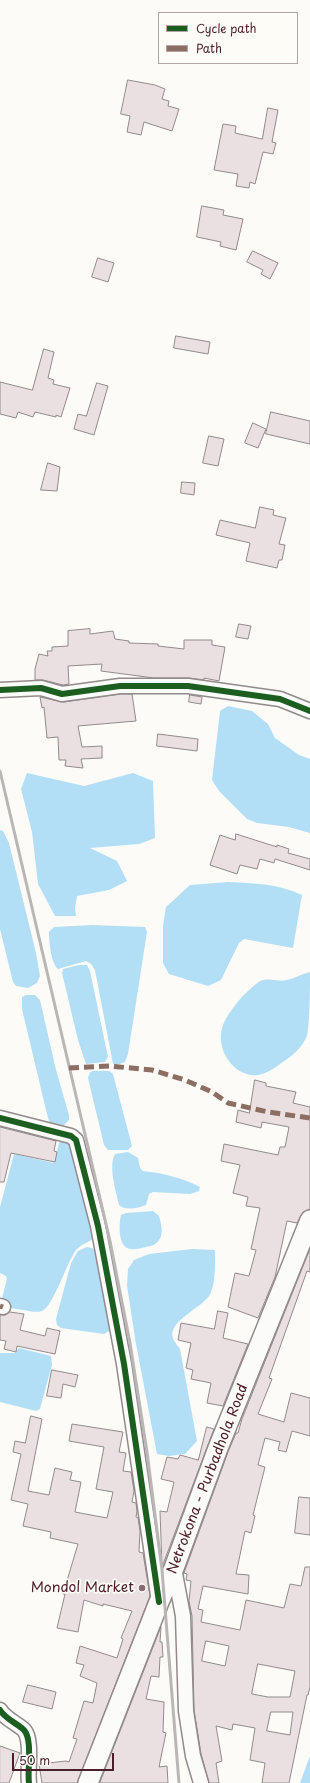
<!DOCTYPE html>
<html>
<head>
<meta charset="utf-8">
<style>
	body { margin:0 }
	#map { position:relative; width:310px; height:1783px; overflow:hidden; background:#fcfbf8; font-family:"Playpen Sans",sans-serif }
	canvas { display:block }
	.legend { position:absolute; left:158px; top:12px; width:140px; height:52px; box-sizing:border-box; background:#fdfcf7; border:1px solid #b5a4a5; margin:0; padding:5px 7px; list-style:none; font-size:12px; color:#4a1f2b }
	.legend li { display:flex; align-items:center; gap:8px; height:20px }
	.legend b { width:20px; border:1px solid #b5a4a5 }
	.scale { position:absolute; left:12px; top:1753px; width:102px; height:18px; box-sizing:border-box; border:2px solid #4a1f2b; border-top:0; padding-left:5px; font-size:12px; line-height:14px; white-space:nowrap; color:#4a1f2b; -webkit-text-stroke:3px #fdfcf7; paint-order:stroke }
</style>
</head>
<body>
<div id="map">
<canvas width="310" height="1783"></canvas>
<ul class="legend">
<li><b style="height:5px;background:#1b5e20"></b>Cycle path</li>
<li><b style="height:5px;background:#8d6e63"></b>Path</li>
</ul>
<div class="scale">50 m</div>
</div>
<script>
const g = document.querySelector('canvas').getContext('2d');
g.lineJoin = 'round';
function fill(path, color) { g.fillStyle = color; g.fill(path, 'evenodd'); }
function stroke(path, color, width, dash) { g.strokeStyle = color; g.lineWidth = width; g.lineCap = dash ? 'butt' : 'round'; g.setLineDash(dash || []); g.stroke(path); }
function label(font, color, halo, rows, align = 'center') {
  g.font = font + ' "Playpen Sans",sans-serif'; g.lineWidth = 3.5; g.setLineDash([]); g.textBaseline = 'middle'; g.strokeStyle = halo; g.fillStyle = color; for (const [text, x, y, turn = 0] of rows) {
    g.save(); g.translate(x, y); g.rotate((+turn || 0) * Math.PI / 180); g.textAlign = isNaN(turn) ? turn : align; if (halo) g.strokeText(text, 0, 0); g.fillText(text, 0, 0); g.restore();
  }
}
const water = new Path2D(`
	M228 706 252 711 268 724 275 738 299 755 310 759V833L289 827 257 823 247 819 219 791 212 780 220 711Z
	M27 773 84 786 133 773 153 781 155 838 139 844 90 848 117 861 127 881 109 890 77 896 75 908 76 916H55L38 884 32 832 21 789Z
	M0 830 3 831 9 843 36 953 40 976 37 983 28 988 16 986 13 982 0 929Z
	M228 882C254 883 279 884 302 895L293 948 244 939 239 943 221 980 208 986 169 974 163 963V926L166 907 190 885Z
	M92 925 145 927 147 932 128 1054 125 1062 117 1065 113 1064 95 970 91 964 86 961 58 969C51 963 49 942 49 932L54 927Z
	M79 965H87L90 971 108 1057 105 1062 86 1064 78 1040 62 973 63 969Z
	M310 972C310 991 310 1018 307 1036 302 1048 291 1057 280 1064 271 1071 259 1078 247 1074 227 1068 216 1044 223 1025 227 1015 235 1005 242 997 247 992 254 985 260 981 269 977 278 982 287 980 295 978 302 974 310 972Z
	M26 995H35L40 1000 56 1070 69 1115V1120L62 1127 53 1126 49 1121 46 1110 22 1009V997Z
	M93 1071H109L113 1074 132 1146 128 1150H108L104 1145 88 1078 90 1072Z
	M62 1140H65L72 1145 96 1236C91 1242 81 1244 76 1250 67 1262 53 1307 42 1311 37 1313 29 1311 23 1310 15 1309 7 1308 1 1302L7 1279 6 1276 0 1273V1207L14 1154 54 1163 59 1143Z
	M128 1152 138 1158 140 1168 143 1171C162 1173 183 1178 200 1187L199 1191 190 1194 153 1192 149 1194 146 1205C139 1208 125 1211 119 1205 116 1191 108 1166 115 1154Z
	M153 1211 159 1216C161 1223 164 1234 159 1240 156 1245 151 1246 146 1247 140 1248 133 1251 127 1248 118 1243 119 1224 121 1215L126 1213Z
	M87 1247 92 1248 97 1253 110 1327 109 1331 104 1334 61 1328 57 1325 56 1319 71 1263 78 1251Z
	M192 1249 215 1250C215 1262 216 1286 209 1296 201 1308 167 1322 173 1338 174 1342 178 1346 180 1349L197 1441 185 1454 169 1456 157 1454 136 1344 127 1286 128 1269 134 1260 149 1254Z
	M19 1348 51 1356 52 1365 41 1405 40 1409 36 1411 0 1402V1353H15Z
	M310 1756V1783H300Z`);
const building = new Path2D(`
	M128 80 155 85 165 89 162 99 169 101 168 106 179 109 172 131 144 122 141 135 127 132 130 116 121 114Z
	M268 108 278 110 272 142 276 143 273 154 263 152 255 184 250 182 249 188 236 186 238 174 214 170 223 124 236 126 235 133 262 139Z
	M202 206 224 210 223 215 243 219 236 250 220 246 221 242 197 237Z
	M253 251 278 263 270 279 261 274 263 270 247 262Z
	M98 258 114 263 108 282 92 277Z
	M176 336 210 342 208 354 174 348Z
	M44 349 54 352 48 378 54 380 53 384 70 388 61 417 56 415V417L35 412 33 417 18 412 16 418 0 414V382L32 390Z
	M97 383 108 386 94 435 74 429 78 414 86 416Z
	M271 412 310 421V444L266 434Z
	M253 423 266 429 258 448 245 443Z
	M209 436 224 439 218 466 203 463Z
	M48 463 60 467 57 491 41 490Z
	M182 482 195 483 194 495 181 493Z
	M260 507 274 510 273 515 286 518 279 544 285 545 282 560H279L277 568 246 561 250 543 216 535 220 520 255 528Z
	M239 624 251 626 248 639 236 637Z
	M90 629V634L113 631 115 639 129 641V643L158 644V646L184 649V640H212V645L225 647 219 681 204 678V680L188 678H154L101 671 102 664 68 666 69 684 63 685 43 680H35V669L39 654 48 656 47 651H52V647L68 646V631Z
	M121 694H132L136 721 78 726 82 747 102 746V758L81 759 83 768 65 766 66 760H59L58 737 47 738 44 707 42 708 40 697 63 702Z
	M190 695 202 697 201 704 189 702Z
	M158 734 198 739 197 751 157 746Z
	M236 834 277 847V845L289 849 288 853 310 859V870L275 859 274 863 260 859 257 869 240 865 237 874 210 865 220 835 235 840Z
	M255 1080 266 1083V1086L296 1092 293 1103 310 1107V1209L303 1212 297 1223 287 1221 275 1277 258 1318 228 1307 235 1273 249 1276 256 1250 251 1249 260 1208 246 1206 248 1197 233 1193 240 1165 221 1161 224 1144 278 1155 280 1147H285L289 1127 262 1122 261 1128 236 1122 238 1110 249 1113Z
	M0 1127 56 1141 54 1151 57 1152 55 1162 11 1153 4 1182H0Z
	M310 1249V1272L307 1271 269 1378 272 1379 258 1414 284 1422 291 1393 310 1398V1436L292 1431 286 1452 278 1450 280 1442 265 1438 258 1465 265 1467 253 1515 255 1516 251 1533 245 1531 236 1574 249 1575 248 1594 203 1586 198 1609 203 1610 201 1622 240 1630 246 1600 284 1608 290 1584 301 1586 305 1567H310V1687L308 1695H307L289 1783H262L265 1763 250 1760 255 1728 233 1724 232 1730 216 1726 222 1761 216 1763 219 1783H209L201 1754 194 1710 192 1616 189 1601 191 1581 186 1580 187 1574 184 1573 228 1452 236 1433H238L242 1419ZM206 1641 229 1646 225 1666 202 1661ZM258 1664 295 1671 290 1697H268L252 1694ZM271 1712H293L290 1735 267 1731Z
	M218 1311 228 1313 223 1338 248 1344 223 1406 207 1403 211 1383 191 1379 193 1370 186 1368 191 1343 178 1340 181 1323 214 1329Z
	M10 1312 24 1314 20 1330 45 1336 47 1328 60 1331 55 1354 17 1346 16 1352 4 1349 6 1341 0 1340V1315H5Z
	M52 1370 78 1375 75 1387 63 1384 61 1398 47 1396Z
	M31 1416 42 1419 28 1491 49 1495 55 1468 72 1472 70 1480 81 1482 75 1512 107 1518 113 1492 96 1489 104 1447 69 1441 72 1424 123 1432 119 1452 126 1453 123 1471 131 1472 134 1491 132 1502 136 1503 137 1511 136 1517 138 1518 140 1531 139 1552 143 1553 150 1596 77 1783H42L39 1764 66 1761 69 1762 77 1739 73 1738 84 1701 93 1703 97 1683 80 1676 84 1665 76 1663 80 1646 117 1658 123 1639 121 1638 132 1611 103 1604V1606L84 1600 78 1632 57 1628 65 1594H63L78 1544 50 1538 51 1532 23 1526 28 1504 11 1500 21 1454 13 1452 15 1441 25 1443Z
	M207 1427 214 1429 162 1567 160 1511 167 1512 174 1482 161 1479 167 1457 178 1459 180 1455 198 1460Z
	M299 1497 310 1498V1535L295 1533Z
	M161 1627 160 1642H162L163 1657H160L159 1677 151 1676 146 1699 164 1702 163 1732 166 1733 159 1767 167 1766 168 1783H100Z
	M28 1685 56 1692 52 1709 23 1702Z
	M0 1746 20 1753 9 1783H0Z`);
const street = new Path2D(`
	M0 690 41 688 62 694 120 686H188L280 699 310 711
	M0 1118 71 1136 76 1140 98 1226 124 1364 159 1602
	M0 1306 3 1307
	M174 1568 183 1616 186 1711 193 1756 201 1783
	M0 1710C5 1719 17 1723 24 1730 33 1740 27 1770 29 1783`);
const secondary = new Path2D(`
	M88 1783 159 1602 174 1568 218 1448 310 1220`);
const rail = new Path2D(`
	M0 771 110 1241 130 1343 147 1452 162 1570 179 1783`);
const quiet = new Path2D(`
	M69 1068 109 1066 152 1070 185 1080 212 1092 228 1103 268 1112 310 1118
	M0 1306 3 1307`);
const cycleway = new Path2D(`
	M0 690 41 688 62 694 120 686H188L280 699 310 711
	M0 1118 71 1136 76 1140 98 1226 124 1364 159 1602
	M0 1710C5 1719 17 1723 24 1730 33 1740 27 1770 29 1783`);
const markers = [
	[142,1588,4,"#886c73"]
];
const streetNames = [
	["Netrokona - Purbadhola Road",208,1479,-69]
];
const poiNames = [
	["Mondol Market",134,1588]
];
fill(water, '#b2dff5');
fill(building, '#eae0e2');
stroke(building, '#928a8b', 1);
stroke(street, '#928a8b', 17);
stroke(secondary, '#928a8b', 22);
stroke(street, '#fbfbf9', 14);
stroke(secondary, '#fbfbf9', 19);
stroke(rail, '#bbb6b6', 3);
stroke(quiet, '#8d6e63', 5, [10, 5]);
stroke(cycleway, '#1b5e20', 6);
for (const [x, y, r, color] of markers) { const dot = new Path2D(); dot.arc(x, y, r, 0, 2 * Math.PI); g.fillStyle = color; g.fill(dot); stroke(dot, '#fdfcf7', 1.5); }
label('14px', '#4a1f2b', '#fdfcf7', streetNames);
label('14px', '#4a1f2b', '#fdfcf7', poiNames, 'right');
</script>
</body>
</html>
